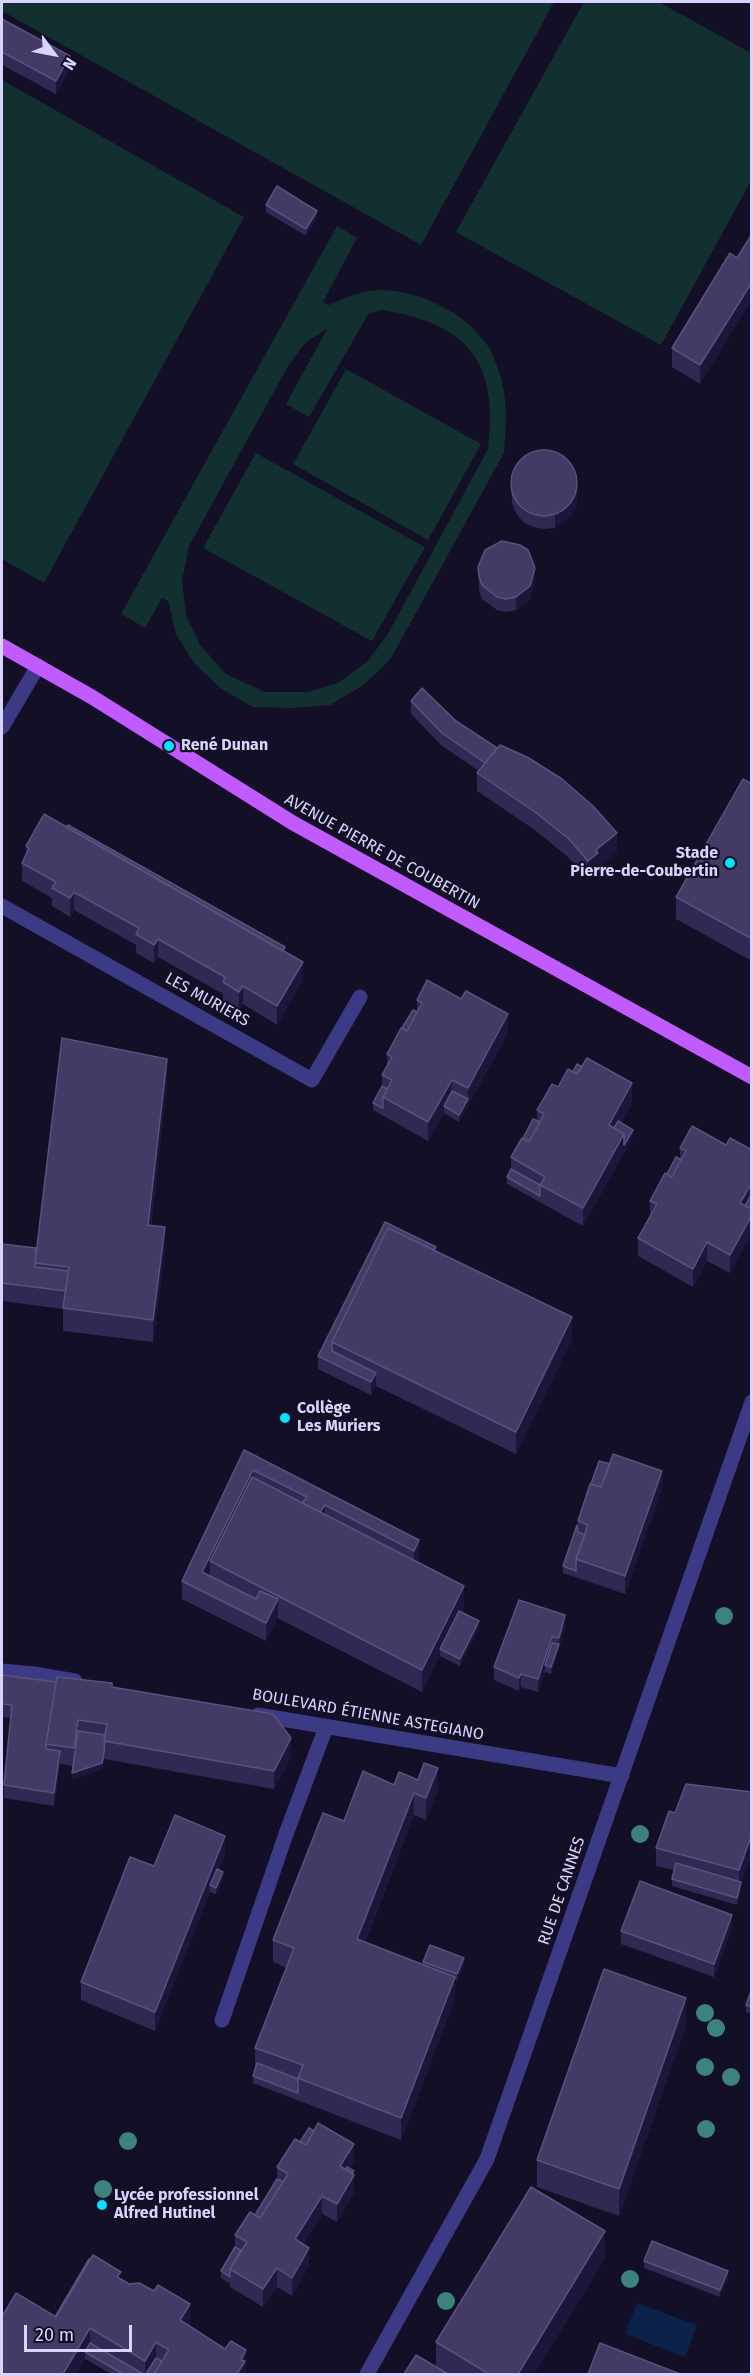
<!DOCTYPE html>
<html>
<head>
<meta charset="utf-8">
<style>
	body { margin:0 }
	#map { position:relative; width:753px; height:2376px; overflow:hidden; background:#130f26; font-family:"Fira Sans",sans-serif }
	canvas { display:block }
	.frame { position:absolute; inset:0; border:3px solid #d9d4ff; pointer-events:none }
	.north { position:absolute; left:24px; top:24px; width:60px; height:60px; -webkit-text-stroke:4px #130f26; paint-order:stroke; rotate:122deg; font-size:16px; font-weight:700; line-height:24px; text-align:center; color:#d9d4ff }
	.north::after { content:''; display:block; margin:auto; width:21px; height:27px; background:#d9d4ff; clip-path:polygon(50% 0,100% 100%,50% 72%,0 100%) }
	.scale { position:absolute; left:24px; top:2325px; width:108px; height:27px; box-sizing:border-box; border:3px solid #d9d4ff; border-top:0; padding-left:8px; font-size:18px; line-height:21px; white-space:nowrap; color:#d9d4ff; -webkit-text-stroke:4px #130f26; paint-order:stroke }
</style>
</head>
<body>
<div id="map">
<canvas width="753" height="2376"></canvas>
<div class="frame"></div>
<div class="north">N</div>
<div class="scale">20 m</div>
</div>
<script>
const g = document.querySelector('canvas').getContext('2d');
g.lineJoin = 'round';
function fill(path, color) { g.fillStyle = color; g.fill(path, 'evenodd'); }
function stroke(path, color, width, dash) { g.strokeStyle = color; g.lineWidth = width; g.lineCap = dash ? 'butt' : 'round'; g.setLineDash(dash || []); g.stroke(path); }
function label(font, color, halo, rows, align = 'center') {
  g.font = font + ' "Fira Sans",sans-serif'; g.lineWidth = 4.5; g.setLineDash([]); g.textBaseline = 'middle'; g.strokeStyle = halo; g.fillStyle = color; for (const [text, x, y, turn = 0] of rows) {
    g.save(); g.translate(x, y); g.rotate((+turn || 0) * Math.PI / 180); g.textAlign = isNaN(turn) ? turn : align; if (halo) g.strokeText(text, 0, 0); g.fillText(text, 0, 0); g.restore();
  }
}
const green = new Path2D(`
	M2 2H554L421 245 2 11Z
	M584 2H659L751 53V181L661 345 456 232Z
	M2 80 244 217 44 583 2 559Z
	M337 226 357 238 323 302 329 305C345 298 364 289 382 290 422 292 465 312 488 346 492 350 493 357 496 363 508 393 507 420 504 453L390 660 362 686 330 705 293 708 253 707 220 688 194 663 176 634 168 601 162 598 145 628 121 614ZM383 310C468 324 499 362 488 449L389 632 368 661 338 683 308 692H265L226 674 200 645 186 615 182 581 189 546 288 366 306 342 327 329 286 404 309 417 369 313Z
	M346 369 481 444 428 540 293 464Z
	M256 453 425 547 372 641 203 548Z`);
const water = new Path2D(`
	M637 2303 697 2325 685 2357 625 2334Z`);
const minor = new Path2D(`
	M2 727 38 666
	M2 906 312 1080 360 997
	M2 1671 34 1674 75 1681
	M258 1715 622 1776
	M222 2020 286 1834 326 1727
	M367 2374 487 2159 752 1402`);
const major = new Path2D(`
	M2 646 92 697 293 823 752 1077`);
const trees = [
	[724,1616],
	[640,1834],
	[705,2013],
	[716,2028],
	[705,2067],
	[731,2077],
	[706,2129],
	[128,2141],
	[103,2189],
	[630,2279],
	[446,2301]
];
const wall = new Path2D(`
	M2 19 70 69 56 94 2 65Z
	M266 205 317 217 306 236 266 212Z
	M730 253 700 384 672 367V348Z
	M511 480 577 505 572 515 555 528 544 529 533 527 523 522 516 513 512 503Z
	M478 567 535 581 530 599 516 610 506 612 497 610 482 599 479 590Z
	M411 701 456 721 617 851 598 867V871L588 879 569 858 535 830 477 791V773L479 771 442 746 411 714Z
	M752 784V961L676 919V897Z
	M26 846 285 952 303 980 277 1025 243 1004 239 1010 223 1000V994L158 957 154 963 136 953V945L74 910 70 917 52 906V898L22 881V863L26 855Z
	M417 1000 508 1033 459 1122 444 1113 428 1141 373 1110V1103L382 1086V1075L387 1067V1054L402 1028 417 1012Z
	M167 1081 151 1226 165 1250 153 1342 63 1331V1309L2 1301V1244L36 1248Z
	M558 1087 632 1102 621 1123 633 1136 583 1226 507 1184V1177L511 1169V1157L537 1121V1110Z
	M726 1145 752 1150V1233L730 1273 707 1261 693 1287 638 1256V1238L650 1215V1201L667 1174 680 1159V1148Z
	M385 1222 436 1251 572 1339 516 1454 376 1386 371 1395 318 1369V1356Z
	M244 1450 419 1540V1559L417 1562 464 1608 462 1613 479 1628 460 1666 440 1656V1655L422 1692 277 1618 266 1641 182 1599V1581Z
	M662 1489 625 1594 563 1573V1566L578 1532V1521Z
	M565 1628 551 1674 545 1672 538 1692 521 1687 519 1691 494 1680V1667Z
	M2 1675 56 1682 112 1687 291 1757 274 1789 104 1759 102 1769 72 1780 73 1766 60 1764 54 1806 4 1798V1785L11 1718 2 1717Z
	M387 1782 394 1784 438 1790 426 1820 414 1815 365 1942 423 1965V1962L464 1965 457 1981 455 1980V1999L401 2140 253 2083V2076L255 2068V2048L286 1968 273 1962V1940L344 1821Z
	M752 1792V1853L741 1882V1889L737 1905 672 1886V1879L674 1870 656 1866V1848L675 1813Z
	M225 1854 219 1870 223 1878 216 1894 210 1892 155 2031 81 2000V1982L154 1866Z
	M732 1928 714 1977 621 1944V1931Z
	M752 1988V2014L746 2012V2005Z
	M686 2025 619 2216 537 2187V2160Z
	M300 2142 354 2163 350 2169 354 2171V2193L337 2222 322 2214 303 2245 309 2266 292 2296 277 2287 263 2307 230 2287V2284L221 2278V2271L235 2247V2235L255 2215 277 2179V2167Z
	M605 2258 534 2374H404L436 2367V2342Z
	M644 2261 728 2278 720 2297 644 2268Z
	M121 2278 190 2327 246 2373 245 2374H111L85 2359 76 2374H2L55 2317Z`);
const shadedWall = new Path2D(`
	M70 56V69L56 94V81Z
	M317 211V217L306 236V229Z
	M752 282V300L700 384V365Z
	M577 492V505L572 515 555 528V514Z
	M535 568V581L530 599 516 610V597Z
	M617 833V851L598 867V871L588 879V861L596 850Z
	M74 892V910L70 917V898Z
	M158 939V957L154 963V945Z
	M303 962V980L277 1025V1006Z
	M243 986V1004L239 1010V992Z
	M508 1014V1033L459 1122V1115L468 1099V1088Z
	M167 1059V1081L148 1248V1225Z
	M452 1080V1098L444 1106V1113L428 1141V1122Z
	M632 1083V1102L612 1138 609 1125Z
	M633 1130V1136L583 1226V1208L624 1134Z
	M750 1186V1204L743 1216 740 1203Z
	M752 1215V1233L730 1273V1255Z
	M165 1227V1250L153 1342V1320Z
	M707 1242V1261L693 1287V1269Z
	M572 1317V1339L516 1454V1432Z
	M376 1373V1386L371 1395V1382Z
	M253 1470V1488L210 1561V1574L202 1590V1572Z
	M662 1471V1489L625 1594V1576Z
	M325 1505V1523L319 1515Z
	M419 1540V1559L414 1569V1551Z
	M464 1586V1608L443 1651 440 1649V1655L422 1692V1670Z
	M278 1599V1617L266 1641V1623Z
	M565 1615V1628L551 1674V1667L559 1644V1638Z
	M479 1621V1628L460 1666V1659Z
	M552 1637V1650L545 1665V1672L538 1692V1679Z
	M521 1674V1687L519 1691V1678Z
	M78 1720V1738L74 1767V1748Z
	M291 1738V1757L274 1789V1771Z
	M60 1751V1764L54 1806V1793Z
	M104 1753 102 1769 72 1780V1773Z
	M438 1768V1790L426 1820V1798Z
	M414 1793V1815L357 1961V1939Z
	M752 1834V1853L739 1888V1870Z
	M225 1836V1854L213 1886 210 1885V1892L155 2031V2012Z
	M223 1872V1878L216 1894V1888Z
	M741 1882V1889L737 1905V1898Z
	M732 1915V1928L714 1977V1964Z
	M464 1958V1965L457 1981V1974Z
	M455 1977V1999L401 2140V2118Z
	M686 1998V2025L619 2216V2189Z
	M354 2144V2163L343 2179 340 2166Z
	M354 2171V2193L337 2222V2204Z
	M322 2196V2214L295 2258V2239Z
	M605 2231V2258L534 2374H518Z
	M309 2248V2266L292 2296V2278Z
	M277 2268V2287L263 2307V2289Z
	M728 2271V2278L720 2297V2290Z
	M190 2304V2326L180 2342V2320Z
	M90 2328V2350L85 2352V2359L76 2374H63Z
	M156 2342V2364L150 2374H145V2361Z
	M246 2350V2373L245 2374H237L241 2360Z`);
const building = new Path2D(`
	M2 19 70 56 56 81 2 52Z
	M277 186 317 211 306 229 266 205Z
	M752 234V282L700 365 672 348 730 253 737 258Z
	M511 483a33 33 0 1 1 66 0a33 33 0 1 1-66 0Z
	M502 541 520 545 528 550 535 568 530 586 516 597 506 599 497 597 482 585 479 576 478 567 485 550Z
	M422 688 456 721 497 748 485 763 442 733 411 701Z
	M500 745 527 757 562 779 593 806 617 833 596 850 598 853 588 861 569 839 535 812 477 773Z
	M743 779 752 784V939L676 897Z
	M44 814 303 962 277 1006 243 986 239 992 223 982 225 977 158 939 154 945 136 934 139 928 74 892 70 898 52 888 56 882 22 863 29 848 26 846Z
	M68 825 285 947 283 951 66 827Z
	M427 980 461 999 466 991 508 1014 468 1088 452 1080 428 1122 383 1097 392 1080 382 1075 392 1057 387 1054 401 1028 407 1031 422 1003 417 1000Z
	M413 1010 417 1012 407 1031 402 1028Z
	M62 1038 167 1059 148 1225 165 1227 153 1320 63 1308 69 1267 35 1263Z
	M587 1058 632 1083 609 1125 624 1134 583 1208 540 1185 545 1177 511 1157 522 1138 529 1142 544 1114 537 1110 552 1084 558 1087 568 1069 577 1074Z
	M577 1064 582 1067 577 1074 573 1072Z
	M382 1086 387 1089 383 1097V1108L373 1103Z
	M452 1091 468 1099 459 1115 444 1106Z
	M533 1119 540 1122 529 1142 523 1138Z
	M618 1121 633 1130 624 1145V1134L614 1128Z
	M692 1126 726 1145 730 1138 752 1150V1187L750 1186 740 1203 752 1209V1215L730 1255 707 1242 693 1269 638 1238 657 1204 650 1201 665 1173 672 1177 686 1151 680 1148Z
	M676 1157 681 1160 672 1177 667 1174Z
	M511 1169 540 1185V1196L507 1177Z
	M750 1197 752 1198V1209L745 1206Z
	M385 1222 436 1247 434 1250 388 1228 332 1342V1351L376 1373 371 1382 318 1356Z
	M388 1228 572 1317 516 1432 332 1342Z
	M2 1244 36 1248 35 1267 68 1271 66 1291 2 1283Z
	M244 1450 419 1540 414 1551 325 1505 320 1512 302 1503 307 1497 253 1470 202 1572 256 1599 260 1591 278 1599 266 1623 182 1581Z
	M613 1454 662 1471 625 1576 576 1559 588 1525 578 1521 590 1484 601 1487Z
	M599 1461 610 1464 601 1487 591 1484Z
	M252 1477 464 1586 422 1670 210 1561Z
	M577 1525 578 1532 585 1535 576 1559V1571L563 1566Z
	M519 1600 565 1615 559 1638 552 1637 538 1679 521 1674 519 1678 494 1667Z
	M459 1611 479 1621 460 1659 440 1649Z
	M552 1643 559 1644 551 1667 545 1665Z
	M2 1675 56 1682 46 1744V1749L60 1751 54 1793 4 1785 12 1705 2 1704Z
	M57 1677 112 1683V1687L273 1714 291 1738 274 1771 104 1741 107 1724 78 1720 74 1748 46 1744Z
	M78 1731 105 1735 104 1753 102 1763 72 1773Z
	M424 1763 438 1768 426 1798 414 1793 357 1939 455 1977 401 2118 298 2078 303 2065 255 2048 294 1948 273 1940 323 1813 344 1821 363 1771 394 1785 399 1772 418 1780Z
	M686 1784 752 1792V1834L739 1870 656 1848 669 1811 675 1813Z
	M175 1815 225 1836 155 2012 81 1982 130 1857 154 1866Z
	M676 1863 741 1882 737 1898 672 1879Z
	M217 1869 223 1872 216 1888 210 1885Z
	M640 1881 732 1915 714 1964 621 1931Z
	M430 1945 464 1958 457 1974 423 1962Z
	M604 1969 686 1998 619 2189 537 2160Z
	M752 1988V2007L746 2005Z
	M257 2063 298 2079V2093L253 2076Z
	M318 2123 354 2144 340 2166 354 2175 337 2204 322 2196 295 2239 309 2248 292 2278 277 2268 263 2289 230 2269 247 2242 235 2235 250 2212 260 2218 288 2174 277 2167 295 2139 306 2145Z
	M309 2128 314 2131 306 2145 300 2142Z
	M347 2167 354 2171 352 2173 345 2169Z
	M277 2179 283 2182 260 2218 255 2215Z
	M531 2187 605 2231 518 2374H489L436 2342Z
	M652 2241 728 2271 720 2290 644 2261Z
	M235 2247 241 2250 230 2269V2277L221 2271Z
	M93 2255 121 2272 117 2277 129 2284 139 2283 154 2291 158 2285 190 2304 180 2320 225 2349 231 2341 246 2350 241 2360 245 2361 237 2374H154L169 2350 156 2342 145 2361 90 2328 63 2374H2V2317L16 2293 56 2317Z
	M89 2259H90L56 2317H55Z
	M90 2343 143 2374H123L85 2352Z
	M600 2343 680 2374H588Z
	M416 2355 448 2374H404Z
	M156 2358 162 2361 154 2374H146Z`);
const markers = [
	[169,746,6,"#00e5ff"],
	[730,863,6,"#00e5ff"],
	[285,1418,6,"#00e5ff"],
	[102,2205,6,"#00e5ff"]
];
const poiNames = [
	["René Dunan",181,746],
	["Stade",718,854,"right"],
	["Pierre-de-Coubertin",718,872,"right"],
	["Collège",297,1409],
	["Les Muriers",297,1427],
	["Lycée professionnel",114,2196],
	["Alfred Hutinel",114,2214]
];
const streetNames = [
	["AVENUE PIERRE DE COUBERTIN",382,852,29],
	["LES MURIERS",207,1000,29],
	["BOULEVARD ÉTIENNE ASTEGIANO",368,1715,10],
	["RUE DE CANNES",562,1891,-71]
];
fill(green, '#12302f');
fill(water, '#0c2248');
stroke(minor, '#3d3a85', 15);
stroke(major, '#c25bff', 15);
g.fillStyle = '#3d827b';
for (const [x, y] of trees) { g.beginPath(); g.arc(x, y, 9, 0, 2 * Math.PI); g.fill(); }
fill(wall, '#312854');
fill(shadedWall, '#1d163a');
fill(building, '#433a66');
stroke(building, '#5a527e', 1.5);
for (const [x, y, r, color] of markers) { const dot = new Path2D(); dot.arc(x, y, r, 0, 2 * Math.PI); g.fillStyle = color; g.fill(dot); stroke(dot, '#130f26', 2); }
label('bold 16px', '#d9d4ff', '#130f26', poiNames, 'left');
label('16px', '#d9d4ff', '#130f26', streetNames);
</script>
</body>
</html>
